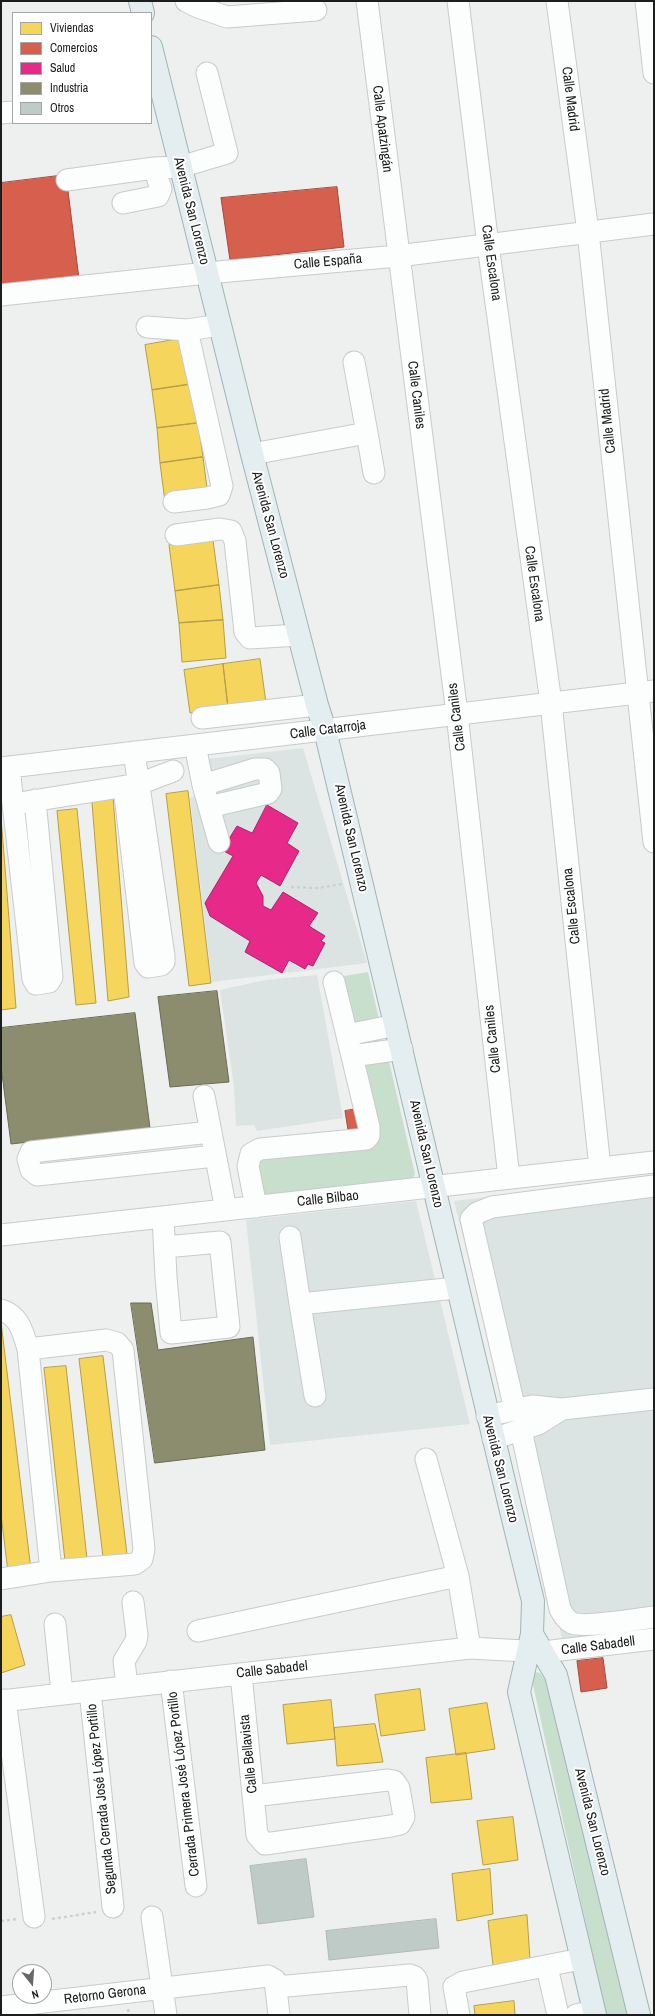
<!DOCTYPE html>
<html>
<head>
<meta charset="utf-8">
<style>
	body { margin:0 }
	#map { position:relative; width:655px; height:2016px; overflow:hidden; background:#edf0ef; font-family:"Archivo Narrow",sans-serif }
	canvas { display:block }
	.frame { position:absolute; inset:0; border:2px solid #1c1e1d; pointer-events:none }
	.legend { position:absolute; left:12px; top:12px; width:140px; height:112px; box-sizing:border-box; background:#fff; border:1px solid #a4a5a5; margin:0; padding:5px 7px; list-style:none; font-size:12px; color:#1c1e1d }
	.legend li { display:flex; align-items:center; gap:8px; height:20px }
	.legend b { width:20px; border:1px solid #a4a5a5 }
	.north { position:absolute; left:12px; top:1964px; width:40px; height:40px; box-sizing:border-box; background:#fff; border:1px solid #a4a5a5; border-radius:50%; rotate:163deg; font-size:11px; font-weight:700; line-height:16px; text-align:center; color:#1c1e1d }
	.north::after { content:''; display:block; margin:auto; width:14px; height:18px; background:#656866; clip-path:polygon(50% 0,100% 100%,50% 72%,0 100%) }
</style>
</head>
<body>
<div id="map">
<canvas width="655" height="2016"></canvas>
<div class="frame"></div>
<ul class="legend">
<li><b style="height:11px;background:#f6d55c"></b>Viviendas</li>
<li><b style="height:11px;background:#d6604d"></b>Comercios</li>
<li><b style="height:11px;background:#e7298a"></b>Salud</li>
<li><b style="height:11px;background:#8c8c6e"></b>Industria</li>
<li><b style="height:11px;background:#bfcbc7"></b>Otros</li>
</ul>
<div class="north">N</div>
</div>
<script>
const g = document.querySelector('canvas').getContext('2d');
g.lineJoin = 'round';
function fill(path, color) { g.fillStyle = color; g.fill(path, 'evenodd'); }
function stroke(path, color, width, dash) { g.strokeStyle = color; g.lineWidth = width; g.lineCap = dash ? 'butt' : 'round'; g.setLineDash(dash || []); g.stroke(path); }
function label(font, color, halo, rows, align = 'center') {
  g.font = font + ' "Archivo Narrow",sans-serif'; g.lineWidth = 4; g.setLineDash([]); g.textBaseline = 'middle'; g.strokeStyle = halo; g.fillStyle = color; for (const [text, x, y, turn = 0] of rows) {
    g.save(); g.translate(x, y); g.rotate((+turn || 0) * Math.PI / 180); g.textAlign = isNaN(turn) ? turn : align; if (halo) g.strokeText(text, 0, 0); g.fillText(text, 0, 0); g.restore();
  }
}
const built = new Path2D(`
	M303 748 367 963 212 982 190 798 195 796 190 761Z
	M317 975 343 1118 257 1131 254 1125 236 1126 234 1087 220 990 265 980Z
	M654 1176V1632L563 1642 454 1201Z
	M416 1201 470 1424 270 1445 246 1220Z`);
const green = new Path2D(`
	M368 972 382 1032 379 1045 367 1048 356 1035 344 976Z
	M389 1061 415 1174 412 1180 266 1198 261 1193 256 1158 371 1143 362 1067 366 1062Z
	M535 1672 540 1673 545 1680 629 2015H606L533 1685 532 1677Z`);
const homes = new Path2D(`
	M185 338 192 384 152 390 145 345Z
	M192 384 198 423 157 428 152 390Z
	M198 423 203 457 160 463 157 428Z
	M203 457 208 496 165 502 160 463Z
	M213 540 219 585 175 591 169 545Z
	M219 585 223 620 179 623 175 591Z
	M223 620 226 658 182 662 179 623Z
	M260 659 266 703 228 708 223 664Z
	M223 664 228 708 190 713 184 670Z
	M188 791 211 983 189 986 166 794Z
	M113 797 129 997 108 1001 92 803Z
	M77 809 96 1003 76 1005 57 811Z
	M1 817 16 1008 1 1010Z
	M1 1322 31 1570 8 1572 1 1514Z
	M103 1356 127 1554 103 1557 79 1359Z
	M66 1366 87 1559 65 1561 44 1368Z
	M11 1615 25 1665 1 1673V1617Z
	M420 1689 425 1730 381 1736 375 1695Z
	M331 1700 335 1739 287 1744 283 1705Z
	M487 1703 495 1749 456 1755 449 1709Z
	M375 1724 383 1762 337 1766 334 1728Z
	M466 1753 472 1799 431 1803 426 1758Z
	M513 1817 518 1860 483 1865 477 1821Z
	M490 1869 493 1914 457 1921 452 1874Z
	M527 1915 530 1960 493 1965 488 1921Z
	M514 2001 515 2015H475L474 2006Z`);
const shops = new Path2D(`
	M66 175 79 279 1 287V183Z
	M337 187 344 247 230 260 221 198Z
	M362 1108 366 1133 349 1136 345 1111Z
	M603 1658 607 1688 581 1692 577 1661Z`);
const health = new Path2D(`
	M267 805 298 823 287 843 299 851 280 886 261 875 256 883 263 896V906L271 910 283 892 318 913 309 926 325 936 321 941 325 943 313 966 308 964 305 969 289 960 282 973 245 952 250 941 210 916 205 903 233 856 222 850 237 826 252 833Z`);
const industry = new Path2D(`
	M217 991 229 1082 170 1087 158 997Z
	M135 1013 150 1128 11 1144 1 1066V1028Z
	M131 1303H151L158 1350 253 1337 265 1450 155 1463Z`);
const building = new Path2D(`
	M306 1859 314 1917 258 1924 250 1866Z
	M436 1919 439 1948 329 1960 326 1931Z`);
const path = new Path2D(`
	M291 887 317 888 343 884
	M52 1919 96 1912
	M1 1921 17 1919
	M128 2009 129 2015`);
const minor = new Path2D(`
	M186 1 198 7 227 17 316 10
	M367 1 457 714 509 1178
	M458 1 488 245 551 703 600 1168
	M557 1 588 232 654 842
	M646 1 654 73
	M1 113 13 112
	M67 180 154 168 180 167 227 153 207 73
	M123 203 158 196 161 189 154 168
	M1 295 207 273 398 256 654 224
	M147 327 187 330 220 325
	M367 433 374 473
	M252 454 367 433 354 362
	M174 502 207 498 219 495 222 486 187 330
	M176 535 220 529 231 531 235 541 245 632 250 638 299 635
	M202 718 317 705
	M195 745 203 785 219 842
	M9 767 13 804
	M1 768 654 691
	M203 785 255 769H265L269 773 271 789 268 793 209 807
	M124 787 145 963 148 967 161 965 164 962V956L134 752
	M35 800 52 977 49 982 36 984 33 979 13 804 139 784 173 771
	M334 982 352 1056
	M347 1035 396 1025
	M204 1096 226 1210
	M210 1132 31 1152 28 1159 31 1170 37 1175 215 1156
	M256 1207 248 1166 251 1154 260 1149 366 1139 369 1136V1127L352 1056 402 1049
	M163 1217 166 1277 171 1333 229 1327 220 1242 165 1247
	M1 1235 654 1162
	M290 1237 300 1304 456 1288
	M300 1304 315 1396
	M1 1310C19 1315 23 1332 28 1349L51 1571
	M515 1410 471 1219 477 1213 492 1207 654 1186
	M487 1416 532 1406 562 1409 654 1399
	M521 1430 560 1609C563 1615 566 1620 572 1623 584 1628 638 1619 654 1617
	M493 1439 538 1424 562 1409
	M426 1459 458 1576 470 1648
	M1 1579 51 1571 135 1564 142 1559 144 1549 123 1350 117 1343 106 1340 28 1349
	M55 1624 62 1693
	M198 1631 458 1576
	M241 1674 257 1835 265 1844 391 1826 400 1824 404 1817 399 1788 394 1781 388 1780 253 1796
	M171 1681 196 1886
	M127 1686 124 1661 136 1641 137 1635 133 1602
	M90 1691 113 1907
	M5 1700 34 1917
	M1 1701 470 1648 543 1652 654 1639
	M152 1917 166 2015
	M547 1967 558 2015
	M276 1987 410 1975 415 1977 417 1981 420 2015
	M1 2007 268 1976 275 1980 279 2015
	M459 2015 454 1987 463 1982 581 1959
	M576 2015 594 2011`);
const major = new Path2D(`
	M140 1 143 13
	M151 47 252 454 317 705 325 730C395 1020 462 1311 533 1601L532 1634 519 1692 595 2015
	M532 1634 556 1675 639 2015`);
const streetNames = [
	["Calle Madrid",570,99,83],
	["Calle Apatzingán",382,129,83],
	["Avenida San Lorenzo",191,211,76],
	["Calle España",328,262,-5],
	["Calle Escalona",491,263,82],
	["Calle Caniles",416,395,83],
	["Calle Madrid",608,421,-96],
	["Avenida San Lorenzo",270,525,75],
	["Calle Escalona",534,584,82],
	["Calle Caniles",457,717,-97],
	["Calle Catarroja",328,730,-7],
	["Avenida San Lorenzo",351,838,77],
	["Calle Escalona",572,906,-96],
	["Calle Caniles",493,1039,-96],
	["Avenida San Lorenzo",426,1154,77],
	["Calle Bilbao",328,1199,-6],
	["Avenida San Lorenzo",500,1469,76],
	["Calle Sabadell",598,1646,-7],
	["Calle Sabadel",272,1670,-6],
	["Calle Bellavista",249,1754,-96],
	["Cerrada Primera José López Portillo",184,1784,-97],
	["Segunda Cerrada José López Portillo",102,1799,-96],
	["Avenida San Lorenzo",592,1822,76],
	["Retorno Gerona",105,1995,-7]
];
fill(built, '#dbe4e3');
fill(green, '#c9dfcd');
fill(homes, '#f6d55c');
stroke(homes, '#b59e49', 1);
fill(shops, '#d6604d');
stroke(shops, '#9e4c3f', 1);
fill(health, '#e7298a');
stroke(health, '#aa2669', 1);
fill(industry, '#8c8c6e');
stroke(industry, '#6a6b56', 1);
fill(building, '#bfcbc7');
stroke(building, '#b4b7b6', 1);
stroke(minor, '#c8cbca', 23);
stroke(major, '#a1b3b5', 24);
stroke(path, '#cfcfcf', 2.5, [3, 3]);
stroke(minor, '#fcfdfd', 21);
stroke(major, '#e4eef0', 22);
label('14px', '#1c1e1d', '#fff', streetNames);
</script>
</body>
</html>
